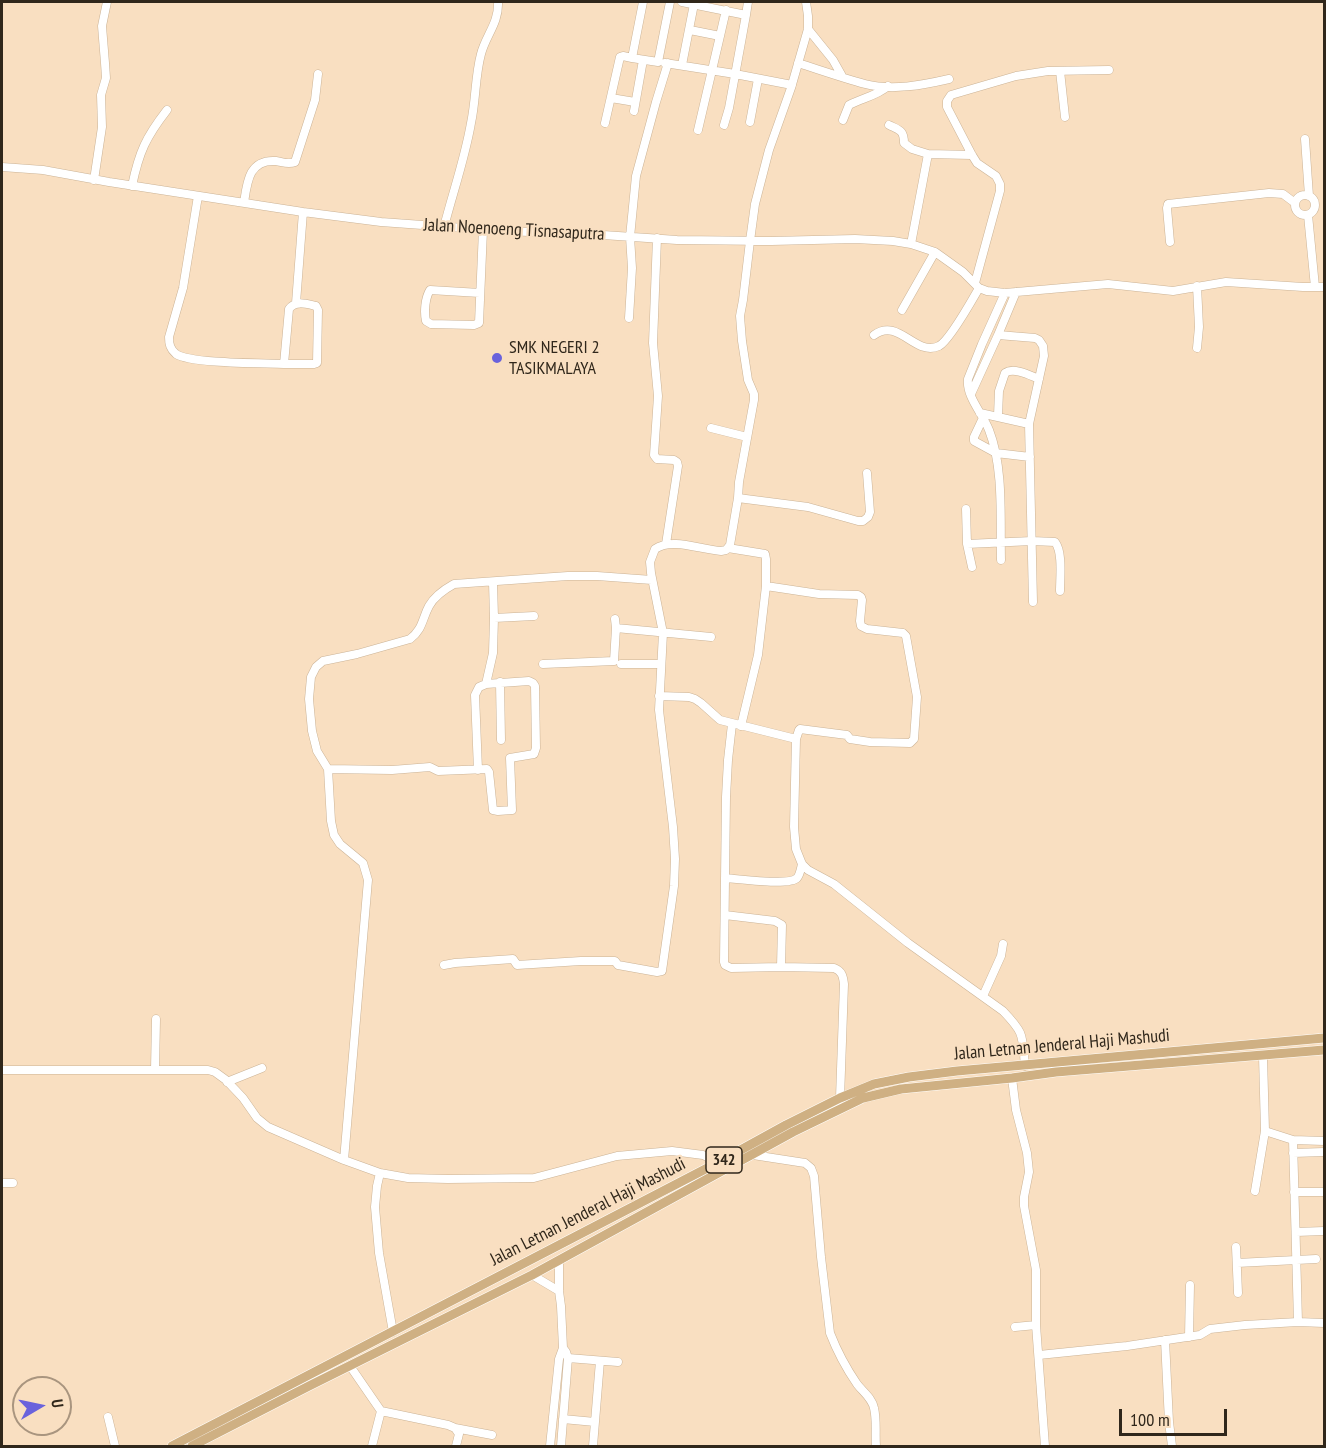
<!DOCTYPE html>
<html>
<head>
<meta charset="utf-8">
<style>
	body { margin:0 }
	#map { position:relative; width:1326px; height:1448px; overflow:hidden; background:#f9dfc1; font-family:"PT Sans Narrow",sans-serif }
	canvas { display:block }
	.frame { position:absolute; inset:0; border:3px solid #30271b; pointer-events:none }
	.north { position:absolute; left:12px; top:1376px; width:60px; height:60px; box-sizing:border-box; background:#f9dfc1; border:2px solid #a9957f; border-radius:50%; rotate:81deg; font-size:16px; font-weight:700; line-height:24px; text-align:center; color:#30271b }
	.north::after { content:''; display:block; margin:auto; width:21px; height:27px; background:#6a62dc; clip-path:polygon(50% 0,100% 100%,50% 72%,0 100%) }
	.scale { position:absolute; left:1119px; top:1409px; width:108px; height:27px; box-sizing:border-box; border:3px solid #30271b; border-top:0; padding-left:8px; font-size:18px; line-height:21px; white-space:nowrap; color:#30271b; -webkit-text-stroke:4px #f9dfc1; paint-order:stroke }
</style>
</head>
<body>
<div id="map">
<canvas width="1326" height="1448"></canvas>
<div class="frame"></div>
<div class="north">U</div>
<div class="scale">100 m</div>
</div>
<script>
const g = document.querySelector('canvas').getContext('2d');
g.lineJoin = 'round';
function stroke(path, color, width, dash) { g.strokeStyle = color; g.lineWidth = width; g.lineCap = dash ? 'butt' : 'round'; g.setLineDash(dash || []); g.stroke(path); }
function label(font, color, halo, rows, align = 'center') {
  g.font = font + ' "PT Sans Narrow",sans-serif'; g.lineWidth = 4.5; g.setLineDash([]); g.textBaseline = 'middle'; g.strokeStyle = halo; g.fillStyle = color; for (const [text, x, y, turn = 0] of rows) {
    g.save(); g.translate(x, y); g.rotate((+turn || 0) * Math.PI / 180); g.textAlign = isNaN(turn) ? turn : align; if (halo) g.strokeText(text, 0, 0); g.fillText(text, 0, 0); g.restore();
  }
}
const minor = new Path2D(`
	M643 2 632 58 658 62 670 2
	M682 2 746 15 748 2
	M808 29 833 60 842 76
	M690 30 720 36 698 130
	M720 36 726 10
	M665 63 735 74 792 85
	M798 63C820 70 843 78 865 84 892 91 923 85 949 79
	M682 65 694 4
	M1060 71 1065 117
	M611 98 635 102
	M634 111 643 60
	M843 120 849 105C862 98 877 96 888 86
	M750 122 758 79
	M605 123 620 57 623 56 632 58
	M724 125 729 108 746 15
	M889 125C899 130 904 130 904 143L912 149 928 154
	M1305 139 1309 196
	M2 167 43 170 109 182 303 212 381 222 505 231 603 235 677 240 771 241 855 239 893 241 911 244 935 252 963 272 979 288 987 291 1005 293 1108 284 1173 291 1226 282 1303 287H1324
	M94 180 102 127 101 95 106 78 105 63 102 26 107 2
	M132 186C139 152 146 137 167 110
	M1295 205a10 10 0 1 1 20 0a10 10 0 1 1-20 0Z
	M198 196 183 288 169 337C169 344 170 349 176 354 192 364 262 363 284 364L289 309C295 300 307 304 316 306L318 310 317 363 314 364H284
	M244 203C247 182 249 159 276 161 283 162 288 165 295 162L315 100 318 74
	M1308 215 1315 287
	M444 227C453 192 465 158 471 123 476 100 475 76 481 54 486 35 499 23 498 2
	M657 238 653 343 658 396 654 455 657 459 674 460 677 462 678 466 666 544
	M1170 242 1167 208 1168 204 1269 193 1283 194 1295 203
	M911 244 928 154 972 155
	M975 283 1000 191V184L996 176 977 163 972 155 947 107V101L951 95 1016 76 1048 71 1109 70
	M480 293 430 290C425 298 424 312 426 321L431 324 474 325 479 323 483 230
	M296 303 303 212
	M902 310 935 252
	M629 318 632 268 630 237 636 176 656 102 668 63
	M874 335C899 317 915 357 939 346 950 340 972 300 979 288
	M998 335 1016 292
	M1197 348 1199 327 1197 286
	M971 394 998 335 1035 338 1039 340 1043 346 1044 356 1029 424 1033 602
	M980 413 1029 424
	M998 416 999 391 1005 373C1014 367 1029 375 1039 379
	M983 418 974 437V441L996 453 1030 457
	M711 428 747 437
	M738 498 808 507 858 521H863L868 517 870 512 867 473
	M966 509 967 544 1032 541 1055 542C1063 552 1060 578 1060 591
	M967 544 972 567
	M728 548 765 554 766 559V586L819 594 858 595 861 597 862 600 860 621 861 626 867 629 903 633 906 636 917 697 914 739 910 743 870 742 850 739 847 735 800 729 799 730 796 739
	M1001 560C1000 519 1004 468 989 430 983 414 966 397 968 379L982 344 1005 293
	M494 618 534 616
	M616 628 711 637
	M543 664 614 661 616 628 615 619
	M621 664H661
	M500 682 501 740
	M659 696 689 697 695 699 701 703 720 720 796 739 794 827 796 849 802 864 808 870 834 884 908 943 1003 1011C1025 1034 1022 1035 1025 1066
	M732 724 728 760 726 797 724 962 725 965 731 968 781 967
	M741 726 758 655 766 586
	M328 769 392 770 430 767 438 771 487 769 489 772 493 810 498 811 512 810 510 758 534 754 536 748 535 686 533 683 529 681 486 684
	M478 770 475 695 479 687 486 684 493 653 494 618 493 582
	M725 878C738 879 790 886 797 878 800 875 801 868 802 864
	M725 915 775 921 782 925 781 967 834 968C842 971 843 976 844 984L840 1098
	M444 965 455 963 513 959 517 965 581 961H615L618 965 657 972 662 971 674 886 675 859 673 827 659 710 663 633 651 573 650 562 655 549C672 537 701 550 721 551L726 550 730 545 738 498 739 482 754 400V394L748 380 742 341 740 316 743 300 750 241 755 204 769 150 791 88 808 29V16L806 2
	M983 996 1001 956 1003 944
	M1263 1056 1265 1131 1293 1140 1324 1141
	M2 1070H208L215 1072 226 1080 243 1098 257 1118 268 1127 344 1160 380 1173 408 1178 448 1179 534 1178 617 1156 672 1151 703 1155 713 1160 717 1163
	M155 1070 156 1019
	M1012 1078 1016 1110 1027 1153 1029 1172 1024 1197V1206L1036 1270V1325L1045 1446
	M227 1082 262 1068
	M1293 1140 1298 1322
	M1293 1153 1324 1152
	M753 1155 805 1163 811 1168 814 1176 821 1257 830 1333C837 1351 846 1368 857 1384 863 1392 872 1398 874 1408 877 1420 875 1434 876 1446
	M344 1160 368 880 363 863 340 844 334 835 331 821 328 769 317 751 312 731 309 699 311 677 316 667 323 661 357 654 410 639C423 629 422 619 429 606 434 597 445 589 454 584L568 576H597L652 580
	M380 1173 377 1186 375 1207 379 1253 393 1332
	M2 1183H13
	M1255 1191 1265 1131
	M1294 1192H1324
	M1296 1232 1324 1231
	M1236 1247 1238 1293
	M559 1261V1291L561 1306 563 1348 566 1352 568 1358 561 1446
	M1237 1263 1316 1259
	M532 1275 559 1291
	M1015 1327 1036 1325
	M1189 1337 1190 1285
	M1165 1340 1169 1422 1172 1446
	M1039 1355 1127 1346 1200 1335 1210 1329 1245 1325 1298 1322 1324 1323
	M568 1358 618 1362
	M350 1366 381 1411 448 1425 455 1428 459 1434 456 1446
	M108 1417 115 1446
	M563 1419 595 1422
	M455 1428 492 1435
	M372 1446 381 1411
	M550 1446 559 1359 563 1348
	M593 1446 600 1361`);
const major = new Path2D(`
	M172 1446 717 1163 786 1125 840 1098 874 1084 909 1077 957 1071 1324 1038
	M192 1446 309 1386 532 1275 793 1132 863 1098 901 1089 1012 1078 1056 1072 1324 1050`);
const markers = [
	[497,358,6,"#6a62dc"]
];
const shields = [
	[724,1160,36]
];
const shieldNames = [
	["342",724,1160]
];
const streetNames = [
	["Jalan Noenoeng Tisnasaputra",514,230,3],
	["Jalan Letnan Jenderal Haji Mashudi",1062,1045,-5],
	["Jalan Letnan Jenderal Haji Mashudi",588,1212,-27]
];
const poiNames = [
	["SMK NEGERI 2",509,348],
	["TASIKMALAYA",509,369]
];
stroke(minor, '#cbb396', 9);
stroke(major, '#fff', 10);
stroke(minor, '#fff', 8);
stroke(major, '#cfb083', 9);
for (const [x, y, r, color] of markers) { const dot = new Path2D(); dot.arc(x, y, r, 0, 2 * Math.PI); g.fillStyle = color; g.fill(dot); stroke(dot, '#f9dfc1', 2); }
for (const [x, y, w] of shields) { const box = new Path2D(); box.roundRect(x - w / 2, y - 13, w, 26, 4.5); g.fillStyle = '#f9dfc1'; g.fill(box); stroke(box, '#30271b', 1.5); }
label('bold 16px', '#30271b', null, shieldNames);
label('18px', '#30271b', '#f9dfc1', streetNames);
label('18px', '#30271b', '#f9dfc1', poiNames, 'left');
</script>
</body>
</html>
